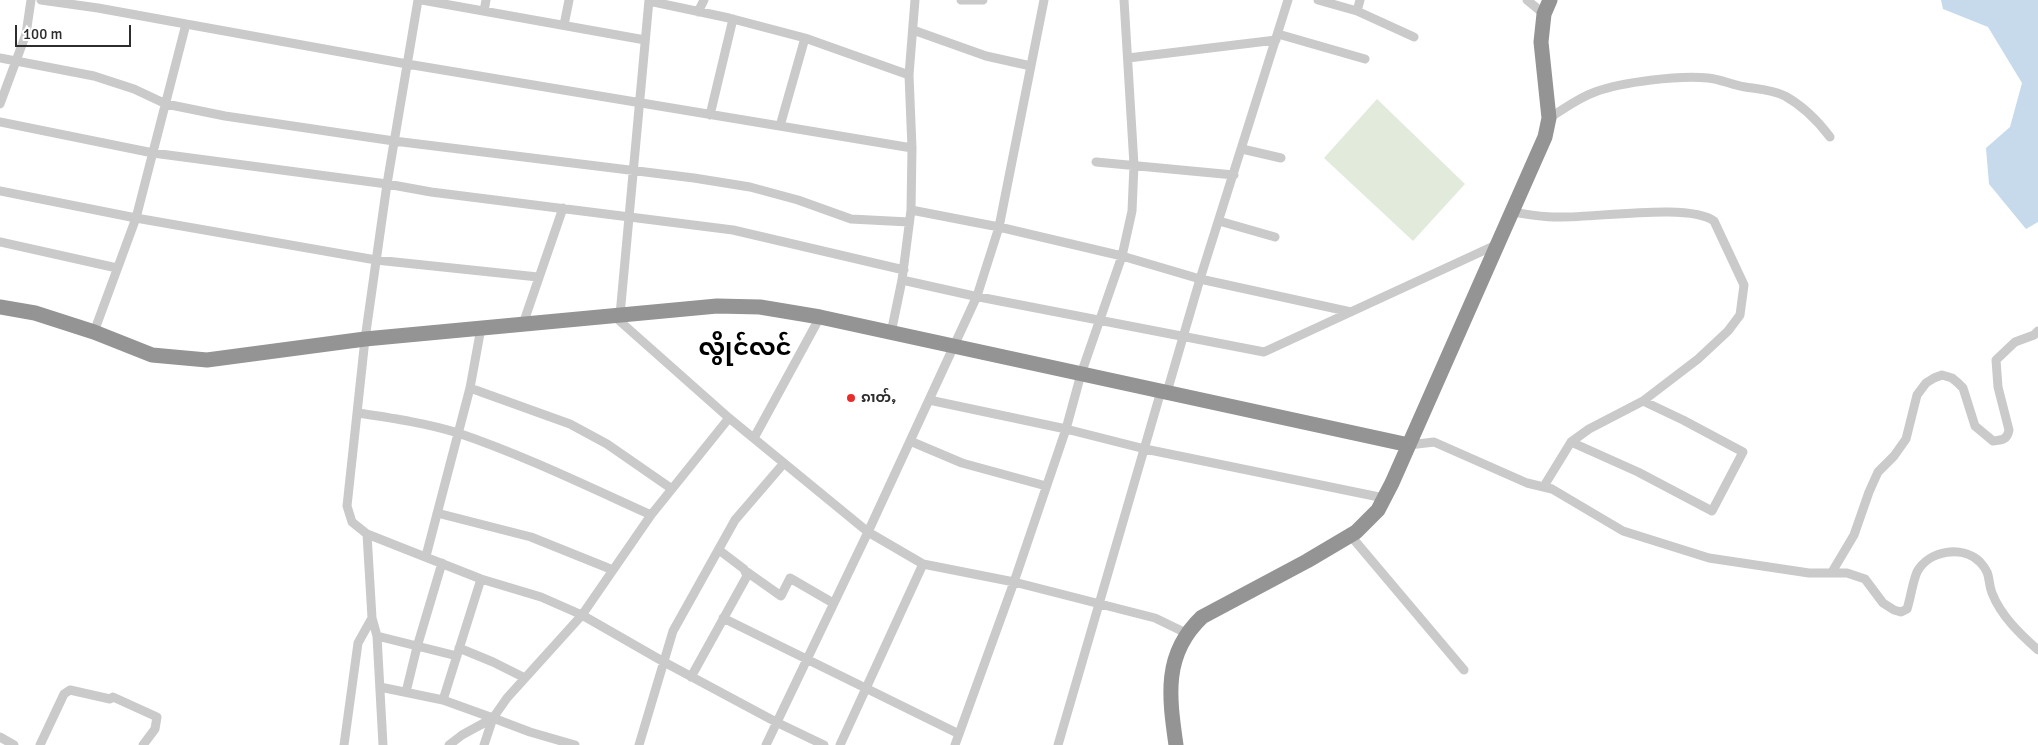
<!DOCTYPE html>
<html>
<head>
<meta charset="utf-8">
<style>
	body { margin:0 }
	#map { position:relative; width:2038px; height:745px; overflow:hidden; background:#fff; font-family:Signika,sans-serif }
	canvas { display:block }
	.scale { position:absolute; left:15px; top:25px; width:116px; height:22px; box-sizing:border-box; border:2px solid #2d2d2d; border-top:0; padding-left:6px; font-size:15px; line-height:18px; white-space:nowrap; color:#2d2d2d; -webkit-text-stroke:4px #fff; paint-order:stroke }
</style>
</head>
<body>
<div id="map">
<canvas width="2038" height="745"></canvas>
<div class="scale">100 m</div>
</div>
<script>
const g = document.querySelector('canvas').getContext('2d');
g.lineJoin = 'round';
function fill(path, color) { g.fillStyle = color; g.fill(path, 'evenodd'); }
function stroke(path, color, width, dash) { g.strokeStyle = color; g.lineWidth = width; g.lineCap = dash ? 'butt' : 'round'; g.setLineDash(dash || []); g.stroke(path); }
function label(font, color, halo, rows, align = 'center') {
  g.font = font + ' Signika,"Noto Sans Myanmar",sans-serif'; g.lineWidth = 5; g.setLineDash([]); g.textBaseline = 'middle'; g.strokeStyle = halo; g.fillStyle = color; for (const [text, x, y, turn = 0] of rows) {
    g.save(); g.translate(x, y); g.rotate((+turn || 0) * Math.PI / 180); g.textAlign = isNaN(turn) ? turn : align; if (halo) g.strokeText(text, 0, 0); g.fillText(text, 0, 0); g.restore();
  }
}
const green = new Path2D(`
	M1377 99 1465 184 1413 241 1324 158Z`);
const water = new Path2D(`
	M1941 0H2038V222L2026 229 1989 184 1986 148 2010 127 2022 83 1988 27 1943 9Z`);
const street = new Path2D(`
	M41 0 98 8 186 24
	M418 0 387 184 365 339 347 506 352 522 367 534 481 579 541 597 582 615 664 662 776 722 824 745
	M422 0 645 40
	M961 0H983
	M1318 0 1357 11 1414 37
	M1527 0 1544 14
	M649 1 729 18 805 38 909 75
	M484 11 486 0
	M1357 11 1360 0
	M698 12 704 0
	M564 25 569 0
	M913 30 986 56 1031 66
	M1278 34 1365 59
	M0 58 94 76 134 89 166 104 225 116 394 141 694 178 750 187 798 200 851 219 909 222
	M1128 58 1276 40
	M0 104 26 34 31 0
	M710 115 733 19
	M1549 118C1564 109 1578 98 1595 92 1622 82 1679 75 1708 78 1720 79 1732 85 1745 87 1758 89 1773 90 1785 96 1803 106 1818 121 1830 137
	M0 122 153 153 387 184 431 192 733 230 904 270
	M780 126 805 38
	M1242 149 1281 158
	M1096 162 1234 175
	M0 191 136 218 376 260 538 277
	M911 210 999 227 1122 256 1200 279 1351 312
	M1512 212C1526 214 1540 217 1554 217 1590 219 1689 202 1714 221L1744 285 1740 315 1728 331 1698 359 1643 401 1589 429 1571 442 1544 486
	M1219 221 1275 237
	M0 242 117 268
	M902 280 974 296 1264 352 1498 244
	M620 315 649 0
	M614 316 729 418 868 532 923 564 1014 582 1155 618 1186 633
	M523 324 563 208
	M94 332 136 218 186 24 407 64 912 148
	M891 333 902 280 911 210 912 148 909 75 915 0
	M470 388 570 424 607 444 672 489
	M1167 392 1200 279 1288 0
	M929 400 1066 429 1145 449 1384 498
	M358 413C391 418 426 423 458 433 523 455 589 487 651 515
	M754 438 820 317
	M910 441 962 463 1046 486
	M1571 442 1638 472 1712 511 1743 452 1683 420 1643 401
	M1409 445 1434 442 1527 483 1552 489 1623 531 1709 558 1809 573H1847L1865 579 1883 603 1894 610 1901 612 1907 609C1911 597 1912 584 1917 572 1929 550 1963 545 1980 562 1992 575 1987 580 1992 593 2001 616 2020 634 2038 650
	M437 513 531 537 613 570
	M367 534 372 618 377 636 383 745
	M1350 535 1464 670
	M426 556 470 388 481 328
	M747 572 781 596 790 578 833 603
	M1832 572 1854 535 1869 492 1878 472 1894 456 1906 439 1917 395 1926 383 1934 378 1942 375 1952 378 1958 383 1963 388 1975 426 1993 441C2002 440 2007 440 2009 430L1998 387 1996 360 2015 342 2034 335 2038 331
	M723 618 955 732
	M377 636 457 656
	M459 648 493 662 525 678
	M691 677 747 576 744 569 719 550
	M380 687 443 700 493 718 462 735 449 745
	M406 692 417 647 442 563
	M443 700 481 579
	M493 718 530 732 575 745
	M0 737 14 745
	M40 745 64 694 70 690 110 699 113 697 157 717 155 729 143 745
	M344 745 358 643 372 618
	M484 745 493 718 507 698 582 615 651 515 729 418
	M639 745 673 631 735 520 784 463
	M766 745 868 532 977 296 999 227 1044 0
	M840 745 923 564
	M955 745 1014 582 1066 429 1081 374 1122 256 1132 211 1134 165 1124 0
	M1058 745 1161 391`);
const highway = new Path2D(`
	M0 307 35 313 94 332 152 355 207 360 365 339 717 306 760 307 820 317 1409 445
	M1176 745C1169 696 1163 654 1202 617L1307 561 1356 532 1378 510 1392 483 1545 137 1549 118 1541 42 1544 14 1550 0`);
const markers = [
	[851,398,5,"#e72c2c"]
];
const poiNames = [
	["ၵၢတ်ႇ",861,398]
];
const townNames = [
	["လွိုင်လင်",745,349]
];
fill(green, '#e2ebdb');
fill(water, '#c6daec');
stroke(street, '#cacaca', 9);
stroke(highway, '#949494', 15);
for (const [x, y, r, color] of markers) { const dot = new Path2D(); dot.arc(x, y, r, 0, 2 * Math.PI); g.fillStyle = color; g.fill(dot); stroke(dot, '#fff', 2); }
label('bold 14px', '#2d2d2d', '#fff', poiNames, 'left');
label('bold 24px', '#000', '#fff', townNames);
</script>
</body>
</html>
